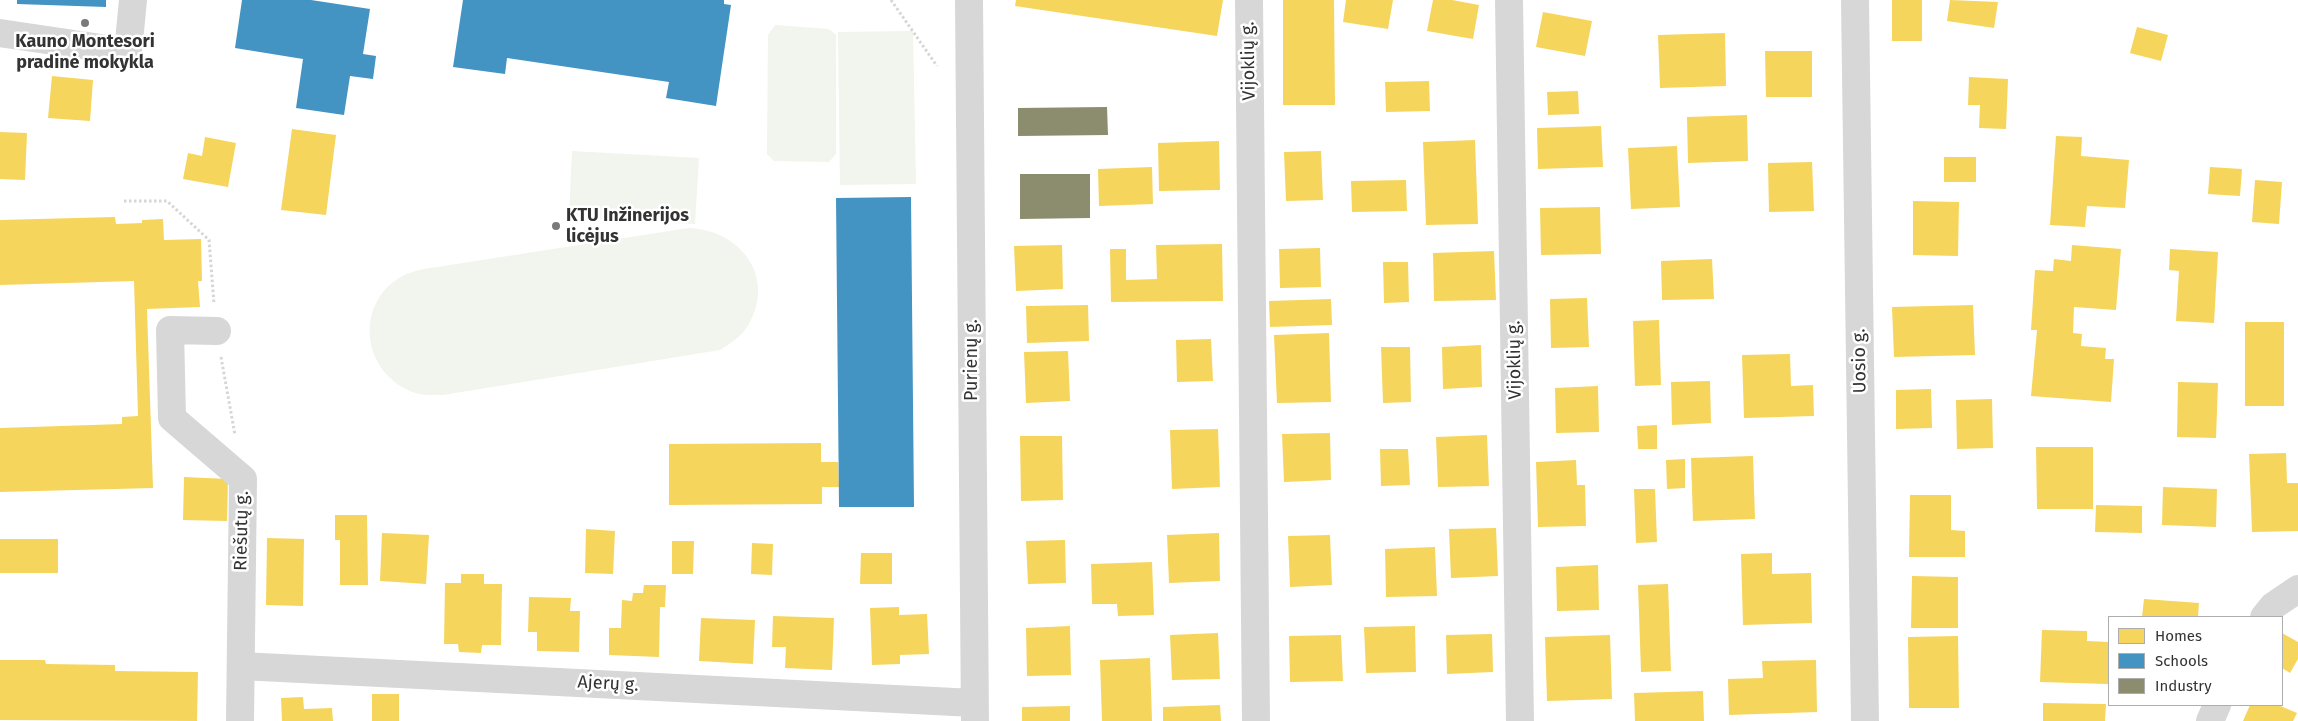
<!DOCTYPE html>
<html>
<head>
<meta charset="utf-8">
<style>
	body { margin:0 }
	#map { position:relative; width:2298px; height:721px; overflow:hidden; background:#fff; font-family:"Fira Sans",sans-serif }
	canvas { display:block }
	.legend { position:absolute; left:2108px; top:616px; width:175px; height:90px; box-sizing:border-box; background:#fff; border:1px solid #adadad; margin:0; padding:6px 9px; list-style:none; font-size:15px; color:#333 }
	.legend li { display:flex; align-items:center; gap:10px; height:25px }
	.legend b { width:25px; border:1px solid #adadad }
</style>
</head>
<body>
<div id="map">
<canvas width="2298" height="721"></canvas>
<ul class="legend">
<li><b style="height:14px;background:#f6d55c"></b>Homes</li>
<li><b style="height:14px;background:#4393c3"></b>Schools</li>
<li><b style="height:14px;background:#8c8c6e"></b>Industry</li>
</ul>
</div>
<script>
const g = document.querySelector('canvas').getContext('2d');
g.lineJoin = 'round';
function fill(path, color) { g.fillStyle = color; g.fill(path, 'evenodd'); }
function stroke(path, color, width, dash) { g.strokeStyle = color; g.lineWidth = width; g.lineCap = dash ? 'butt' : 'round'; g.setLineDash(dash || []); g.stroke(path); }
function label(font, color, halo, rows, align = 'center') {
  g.font = font + ' "Fira Sans",sans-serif'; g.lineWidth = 5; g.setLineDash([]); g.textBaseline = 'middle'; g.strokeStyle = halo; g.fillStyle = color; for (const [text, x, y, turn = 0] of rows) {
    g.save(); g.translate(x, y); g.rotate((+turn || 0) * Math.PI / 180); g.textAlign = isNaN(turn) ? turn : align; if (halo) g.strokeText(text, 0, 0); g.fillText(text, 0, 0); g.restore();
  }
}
const green = new Path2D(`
	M775 25 829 29 836 35V154L829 162 774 161 767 154 768 35Z
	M913 31 916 184 840 185 838 32Z
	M572 151 699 158 695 224 569 218Z
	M689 228C740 230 776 276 749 324 742 336 731 343 720 350L443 395C431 395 417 396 406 389 362 367 356 305 399 278 406 273 416 271 424 269Z`);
const homes = new Path2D(`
	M1016 0H1223L1217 36 1015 6Z
	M1283 0H1334L1335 105H1283Z
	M1346 0H1393L1388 29 1343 22Z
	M1433 0H1452L1479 5 1473 39 1427 31Z
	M1892 0H1922V41H1892Z
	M1950 0 1998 2 1994 28 1947 21Z
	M1543 12 1592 21 1585 56 1536 47Z
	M2137 27 2168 35 2161 61 2130 53Z
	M1725 33 1726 86 1660 88 1658 35Z
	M1765 51H1812V97H1766Z
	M52 76 93 80 90 121 48 118Z
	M1969 77 2008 79 2006 129 1979 128 1980 105H1968Z
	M1429 81 1430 111 1386 112 1385 82Z
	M1578 91 1579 114 1548 115 1547 92Z
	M1747 115 1748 161 1688 163 1687 117Z
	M1601 126 1603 167 1538 169 1537 128Z
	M292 129 336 135 326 215 281 210Z
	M0 132 27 133 25 180 0 179Z
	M2056 136 2082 137 2081 156 2129 160 2125 208 2087 206 2085 227 2050 225Z
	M205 137 236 143 228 187 183 179 188 153 202 156Z
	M1475 140 1478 224 1426 225 1423 142Z
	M1219 141 1220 190 1159 191 1158 143Z
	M1677 146 1680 207 1631 209 1628 148Z
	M1321 151 1323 200 1286 201 1284 152Z
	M1944 157H1976V182H1944Z
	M1812 162 1814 211 1769 212 1768 163Z
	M1152 167 1153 204 1099 206 1098 169Z
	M2210 167 2242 169 2240 196 2208 194Z
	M1406 180 1407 211 1352 212 1351 181Z
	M2255 180 2282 182 2279 224 2252 222Z
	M1913 201 1959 202 1958 256 1913 255Z
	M1600 207 1601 254 1541 255 1540 208Z
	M115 217 116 224 142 223V220L163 219 164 240 201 239 202 281H198L200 307 147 309 153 488 0 492V428L122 424V417L138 416 134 281 0 285V220Z
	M1222 244 1223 301 1111 302 1110 249H1126V280L1157 279 1156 245Z
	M1062 245 1063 289 1016 291 1014 246Z
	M2072 245 2121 249 2116 310 2074 307 2073 333 2082 334 2081 346 2106 348 2105 359H2114L2111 402 2031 396 2037 330H2031L2035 270 2053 271 2054 259 2071 261Z
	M1320 248 1321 287 1280 288 1279 249Z
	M2170 249 2218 252 2214 323 2176 321 2179 271 2169 270Z
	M1494 251 1496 300 1434 301 1433 253Z
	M1712 259 1714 299 1662 300 1661 261Z
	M1383 262H1408L1409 302 1384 303Z
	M1587 298 1589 347 1551 348 1550 299Z
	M1331 299 1332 325 1270 327 1269 301Z
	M1088 305 1089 341 1027 343 1026 306Z
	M1973 305 1975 355 1894 357 1892 307Z
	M1659 320 1661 385 1635 386 1633 321Z
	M2245 322H2284V406H2245Z
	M1329 333 1331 402 1277 403 1274 335Z
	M1211 339 1213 381 1177 382 1176 340Z
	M1481 345 1482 387 1443 389 1442 347Z
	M1381 347H1410L1411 402 1383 403Z
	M1068 351 1070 401 1026 403 1024 352Z
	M1790 354 1791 386 1813 385 1814 416 1744 418 1742 355Z
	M1710 381 1711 423 1672 425 1671 382Z
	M2178 382 2218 383 2216 438 2177 437Z
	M1598 386 1599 432 1556 433 1555 388Z
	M1931 389 1932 428 1896 429V390Z
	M1992 399 1993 448 1957 449 1956 400Z
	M1657 425V449H1638L1637 426Z
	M1218 429 1220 487 1172 489 1170 430Z
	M1330 433 1331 480 1284 482 1282 434Z
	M1487 435 1489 486 1438 487 1436 437Z
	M1020 436H1062L1063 500 1021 501Z
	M821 443V462H838L839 487H822V504L669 505V444Z
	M2036 447H2093V509H2037Z
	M1380 449H1408L1410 485 1381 486Z
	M2286 453 2287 483H2298V531L2252 532 2249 454Z
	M1753 456 1755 519 1693 521 1691 458Z
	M1685 459V488L1667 489 1666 460Z
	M1576 460 1577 485H1585L1586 526 1538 527 1536 462Z
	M184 477 228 479 227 521 183 520Z
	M2163 487 2217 489 2216 527 2162 525Z
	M1634 489H1655L1657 542 1636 543Z
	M1910 495H1951V530L1965 531V557H1909Z
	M2096 505 2142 506V533L2095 532Z
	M335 515H367L368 585H340V540H335Z
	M1496 528 1498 576 1451 578 1449 529Z
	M586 529 615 531 613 574 585 573Z
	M382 533 429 535 426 584 380 581Z
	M1219 533 1220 581 1169 583 1167 535Z
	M1330 535 1332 585 1290 587 1288 536Z
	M267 538 304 539 303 606 266 605Z
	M0 539H58V573H0Z
	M1065 540 1066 583 1028 584 1026 541Z
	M672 541H694L693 574H672Z
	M752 543 773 544 772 575 751 574Z
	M1435 547 1437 596 1386 597 1385 549Z
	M861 553H892V584H860Z
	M1772 553V574L1811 573 1812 623 1743 625 1741 554Z
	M1152 562 1154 615 1118 616 1117 604H1092L1091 564Z
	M1598 565 1599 610 1557 611 1556 567Z
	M461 574H484V584H502L501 645H482L481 653 459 652 458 644H444L445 583H461Z
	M1912 576 1958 577V628H1911Z
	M1668 584 1671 671 1641 672 1638 585Z
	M644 585H666L665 607H660L659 657 609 655V628H621L622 600 632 601 633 593H643Z
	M529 597 571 598 570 611H580L579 652 537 651V632H528Z
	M2144 599 2199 603 2198 617H2142Z
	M899 607V615L927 614 929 654 900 655V664L872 665 870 608Z
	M773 616 834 618 832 670 785 668 786 647H772Z
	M701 618 755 620 753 664 699 661Z
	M1070 626 1071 675 1027 676 1026 628Z
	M1415 626 1416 672 1366 673 1364 627Z
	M2042 630 2087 631V641L2109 642 2108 684 2040 682Z
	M1218 633 1220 679 1172 680 1170 635Z
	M2282 633 2298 642V659L2290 673 2282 668Z
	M1492 634 1493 672 1447 674 1446 635Z
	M1341 635 1343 681 1290 682 1289 636Z
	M1610 635 1612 699 1547 701 1545 637Z
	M1958 636 1959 708H1909L1908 637Z
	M1150 658 1152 721H1102L1100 660Z
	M0 660H45L46 664 115 665V671L198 672 197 721 0 720Z
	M1816 660 1817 712 1729 715 1728 679 1763 678 1762 661Z
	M1703 691 1704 721H1635L1634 693Z
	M372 694H399V721H372Z
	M303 697 304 709 332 708 333 721H282L281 698Z
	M2043 703 2106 704 2105 721H2043Z
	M1220 705 1221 721H1163V707Z
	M2250 705H2278L2297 713 2293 721H2243Z
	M1070 706V721H1022V707Z`);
const schools = new Path2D(`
	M17 0H106V7L17 4Z
	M242 0H311L370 9 363 54 376 56 373 79 350 76 344 115 296 108 303 59 235 48Z
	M463 0H724V4L731 5 716 106 666 98 669 82 507 58 505 74 453 67Z
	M911 197 914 507H839L836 198Z`);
const industry = new Path2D(`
	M1107 107 1108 135 1018 136V108Z
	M1020 174H1090V218L1020 219Z`);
const path = new Path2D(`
	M891 0 937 66
	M124 201H167L209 240 214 304
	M221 357 235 435`);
const minor = new Path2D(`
	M969 0 975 720
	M1249 0 1256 721
	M1509 0 1520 721
	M1855 0 1865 721
	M0 33 128 52 133 0
	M217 331 170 330 172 418 243 479 240 721
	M2264 617 2273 606 2298 589
	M241 666 974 703
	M2210 721 2217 705`);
const markers = [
	[85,23,5,"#7a7a7a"],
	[556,226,5,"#7a7a7a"]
];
const poiNames = [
	["Kauno Montesori",85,42],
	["pradinė mokykla",85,63],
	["KTU Inžinerijos",566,216,"left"],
	["licėjus",566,237,"left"]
];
const streetNames = [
	["Vijoklių g.",1249,61,-91],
	["Purienų g.",972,360,-90],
	["Vijoklių g.",1515,360,-91],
	["Uosio g.",1860,361,-91],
	["Riešutų g.",242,531,-89],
	["Ajerų g.",608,684,3]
];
fill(green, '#f1f5ed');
fill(homes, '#f6d55c');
fill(schools, '#4393c3');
fill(industry, '#8c8c6e');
stroke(path, '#d6d6d6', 3, [2.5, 2.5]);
stroke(minor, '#d7d7d7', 28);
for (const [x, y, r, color] of markers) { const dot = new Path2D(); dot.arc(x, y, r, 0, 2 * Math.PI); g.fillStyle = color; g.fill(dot); stroke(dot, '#fff', 2); }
label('bold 18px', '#333', '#fff', poiNames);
label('18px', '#333', '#fff', streetNames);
</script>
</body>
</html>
